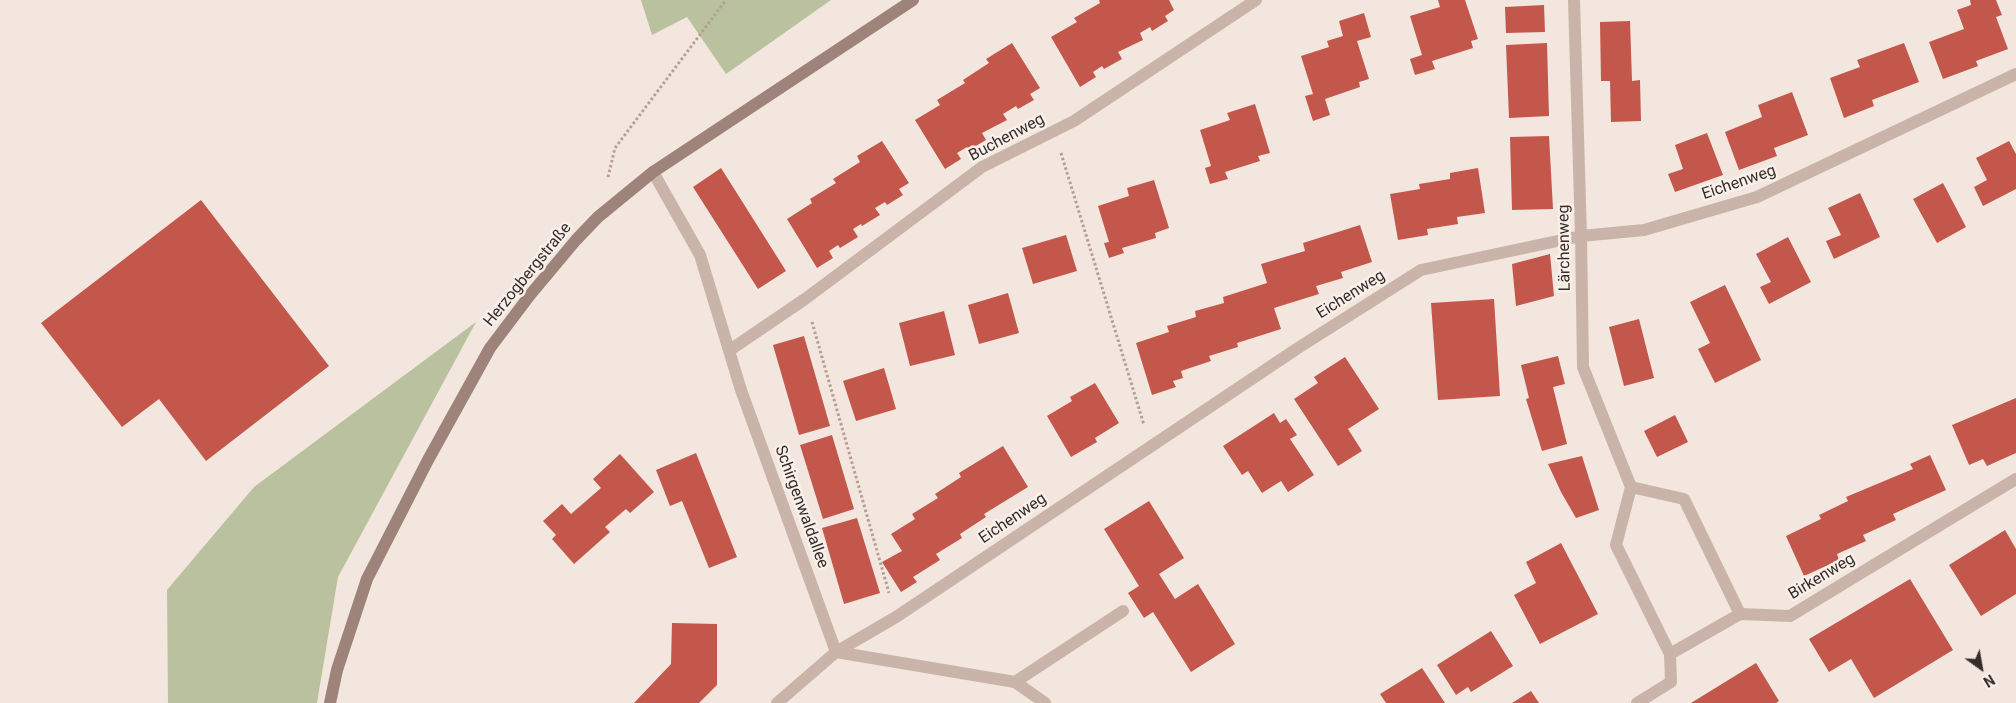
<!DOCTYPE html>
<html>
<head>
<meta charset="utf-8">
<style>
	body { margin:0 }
	#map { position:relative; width:2016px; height:703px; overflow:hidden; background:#f2e6de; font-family:Roboto,sans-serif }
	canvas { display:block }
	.north { position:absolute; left:1956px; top:643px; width:50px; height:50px; -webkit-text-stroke:4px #f9f0ea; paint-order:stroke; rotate:148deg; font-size:14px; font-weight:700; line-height:20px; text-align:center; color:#372c29 }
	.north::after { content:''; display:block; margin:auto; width:18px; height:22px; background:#372c29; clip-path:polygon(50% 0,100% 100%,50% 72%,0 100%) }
</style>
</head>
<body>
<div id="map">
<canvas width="2016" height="703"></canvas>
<div class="north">N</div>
</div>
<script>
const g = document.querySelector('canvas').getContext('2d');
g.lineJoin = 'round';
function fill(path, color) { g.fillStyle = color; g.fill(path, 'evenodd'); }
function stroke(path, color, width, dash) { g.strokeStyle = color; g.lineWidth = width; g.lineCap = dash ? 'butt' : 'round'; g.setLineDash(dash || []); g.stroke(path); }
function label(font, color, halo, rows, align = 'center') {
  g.font = font + ' Roboto,sans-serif'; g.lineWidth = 5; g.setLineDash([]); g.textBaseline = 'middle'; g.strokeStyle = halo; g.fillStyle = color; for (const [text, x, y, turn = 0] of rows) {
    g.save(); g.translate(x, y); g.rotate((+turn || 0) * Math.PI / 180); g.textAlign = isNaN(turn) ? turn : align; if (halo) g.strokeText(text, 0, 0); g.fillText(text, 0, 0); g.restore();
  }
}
const green = new Path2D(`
	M641 0H831L726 74 687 17 652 35Z
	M476 322 338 577 317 703H168L167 590 254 487Z`);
const building = new Path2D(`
	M1099 0H1169L1174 10 1165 16 1168 21 1152 31 1150 27 1140 33 1143 40 1118 52 1122 59 1104 69 1102 66 1093 72 1096 77 1080 87 1051 37 1077 22 1074 18 1100 3Z
	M1438 0H1465L1478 39 1471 41 1473 48 1432 61 1435 69 1415 75 1410 59 1422 55 1410 16 1440 7Z
	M1970 0H1996L2002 15 1996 17 2008 49 1976 61 1978 66 1943 79 1929 42 1964 29 1957 10 1971 5Z
	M1544 5 1545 32 1506 33 1505 7Z
	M1364 13 1371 37 1357 41 1369 79 1359 82 1360 87 1325 99 1330 115 1313 121 1305 96 1313 94 1301 56 1329 47 1327 41 1343 36 1339 21Z
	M1630 21 1632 81 1640 80 1641 121 1611 122 1610 81H1601L1600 22Z
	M1012 43 1040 88 1030 94 1034 100 1018 109 1016 106 1003 114 1007 120 982 133 986 140 969 150 967 147 957 153 961 159 945 169 915 120 940 105 937 100 965 83 963 80 989 63 986 59Z
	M1547 43 1549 116 1509 118 1506 45Z
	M1904 43 1919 82 1872 100 1874 106 1844 118 1830 78 1860 67 1857 60Z
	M1792 92 1808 135 1774 148 1777 156 1739 170 1725 132 1762 117 1758 105Z
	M1255 104 1270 153 1258 156 1260 161 1225 172 1228 179 1210 184 1205 168 1211 166 1200 130 1230 120 1227 113Z
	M1707 133 1723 175 1675 192 1668 174 1683 169 1675 145Z
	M1549 136 1553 209 1512 210 1510 137Z
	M882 141 909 183 899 189 903 195 887 205 885 202 875 208 880 215 862 226 861 224 853 229 858 237 840 248 838 245 829 251 833 258 817 268 787 219 812 203 810 199 836 183 833 179 860 162 857 156Z
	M2009 141 2016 154V189L1983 206 1974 187 1987 180 1976 158Z
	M721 168 786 271 758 289 693 187Z
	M1478 168 1485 213 1457 217 1458 224 1427 229 1428 235 1398 240 1390 194 1420 189 1419 184 1450 179V173Z
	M1154 180 1169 228 1155 233 1156 238 1122 248 1124 253 1109 258 1104 243 1109 242 1098 206 1129 196 1127 188Z
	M1943 183 1966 227 1937 243 1913 199Z
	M1860 193 1880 237 1834 259 1826 241 1841 235 1828 208Z
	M201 200 329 366 206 461 159 399 122 427 41 323Z
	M1360 225 1372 262 1341 272 1343 278 1316 286 1319 294 1274 308 1281 329 1237 343 1238 347 1209 356 1211 361 1181 371 1183 378 1173 381 1176 387 1152 395 1136 343 1169 332 1167 326 1196 317 1195 311 1224 303 1223 297 1267 283 1261 264 1305 251 1303 243Z
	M1066 235 1077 271 1033 284 1022 248Z
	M1788 237 1811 282 1769 304 1760 287 1771 282 1756 254Z
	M1550 254 1554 296 1516 306 1512 264Z
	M1725 285 1761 360 1715 383 1698 349 1710 343 1690 302Z
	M1008 293 1019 333 979 344 968 305Z
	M1494 299 1500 396 1438 400 1431 303Z
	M944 311 955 355 910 366 899 323Z
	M1639 319 1654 378 1624 386 1609 327Z
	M804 336 830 426 799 435 773 345Z
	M1558 356 1565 384 1553 387 1567 444 1542 451 1526 399 1529 398 1521 365Z
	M1345 357 1379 409 1348 429 1362 451 1338 466 1294 399 1318 383 1314 377Z
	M884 368 896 409 856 421 843 381Z
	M1095 383 1119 423 1095 438 1097 442 1071 457 1047 416 1072 401 1070 397Z
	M2016 398V453L1987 466 1983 459 1969 465 1952 425Z
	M1274 413 1280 423 1286 419 1297 435 1290 439 1314 475 1288 492 1281 481 1262 493 1248 471 1242 475 1223 446Z
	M1675 415 1688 442 1657 457 1644 431Z
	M832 435 854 509 823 519 800 445Z
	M1003 446 1028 487 984 514 986 517 960 534 962 538 936 554 940 560 913 577 917 582 901 592 882 562 902 551 891 534 915 519 912 514 938 498 935 494 961 477 959 473Z
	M696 453 737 557 709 568 682 501 670 506 656 470Z
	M620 454 654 492 630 513 626 509 605 527 610 532 574 564 552 539 556 535 543 521 562 504 571 514 601 488 593 479Z
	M1930 455 1946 490 1893 514 1896 520 1863 535 1866 541 1837 554 1839 560 1804 576 1786 536 1821 519 1819 515 1848 501 1846 497 1913 469 1910 464Z
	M1582 456 1599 510 1576 518 1561 492 1548 464Z
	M1149 501 1184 558 1159 574 1175 599 1198 584 1235 644 1191 672 1153 612 1144 618 1128 593 1139 586 1104 529Z
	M857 518 880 593 844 604 822 528Z
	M2005 530 2016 549V594L1981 616 1949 565Z
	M1561 543 1598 614 1540 644 1514 595 1536 583 1526 562Z
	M1910 579 1953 650 1874 698 1851 659 1829 672 1809 639Z
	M672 623 717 624V685L699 703H634L671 664Z
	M1491 631 1513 666 1471 692 1468 687 1456 695 1437 665Z
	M1756 663 1779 701 1776 703H1691Z
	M1422 668 1445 703H1386L1380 694Z
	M1531 691 1539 703H1512Z`);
const path = new Path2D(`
	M1061 153 1144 425
	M608 177 615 148 726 0
	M812 322 889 593`);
const service = new Path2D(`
	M1015 682 1123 611`);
const pedestrian = new Path2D(`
	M1637 703 1671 682 1670 654 1740 614 1790 616 2016 479`);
const minor = new Path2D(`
	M1574 0 1581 236 1583 367 1631 487 1684 499 1740 614
	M653 172 700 255 741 390 836 652 1015 682 1045 703
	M730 350 805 299 982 167 1074 121 1256 0
	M1631 487 1616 545 1670 654
	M777 703 836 652 896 617 1298 348 1421 270 1581 236 1644 230 1757 197 2016 74`);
const secondary = new Path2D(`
	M330 703 337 670 367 579 428 460 490 348 530 295 576 240 598 217 653 172 913 0`);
const streetNames = [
	["Buchenweg",1007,138,-28],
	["Eichenweg",1739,183,-19],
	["Lärchenweg",1565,248,-91],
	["Herzogbergstraße",528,275,-51],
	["Eichenweg",1351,295,-32],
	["Schirgenwaldallee",801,507,70],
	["Eichenweg",1013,519,-34],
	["Birkenweg",1822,577,-31]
];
fill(green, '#bac19e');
fill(building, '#c3574b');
stroke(path, '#b69e94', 3, [2.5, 2.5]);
stroke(service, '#cab4aa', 12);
stroke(pedestrian, '#cab4aa', 12);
stroke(minor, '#cab4aa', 12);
stroke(secondary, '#9e837b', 12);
label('16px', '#372c29', '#f9f0ea', streetNames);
</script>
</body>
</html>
